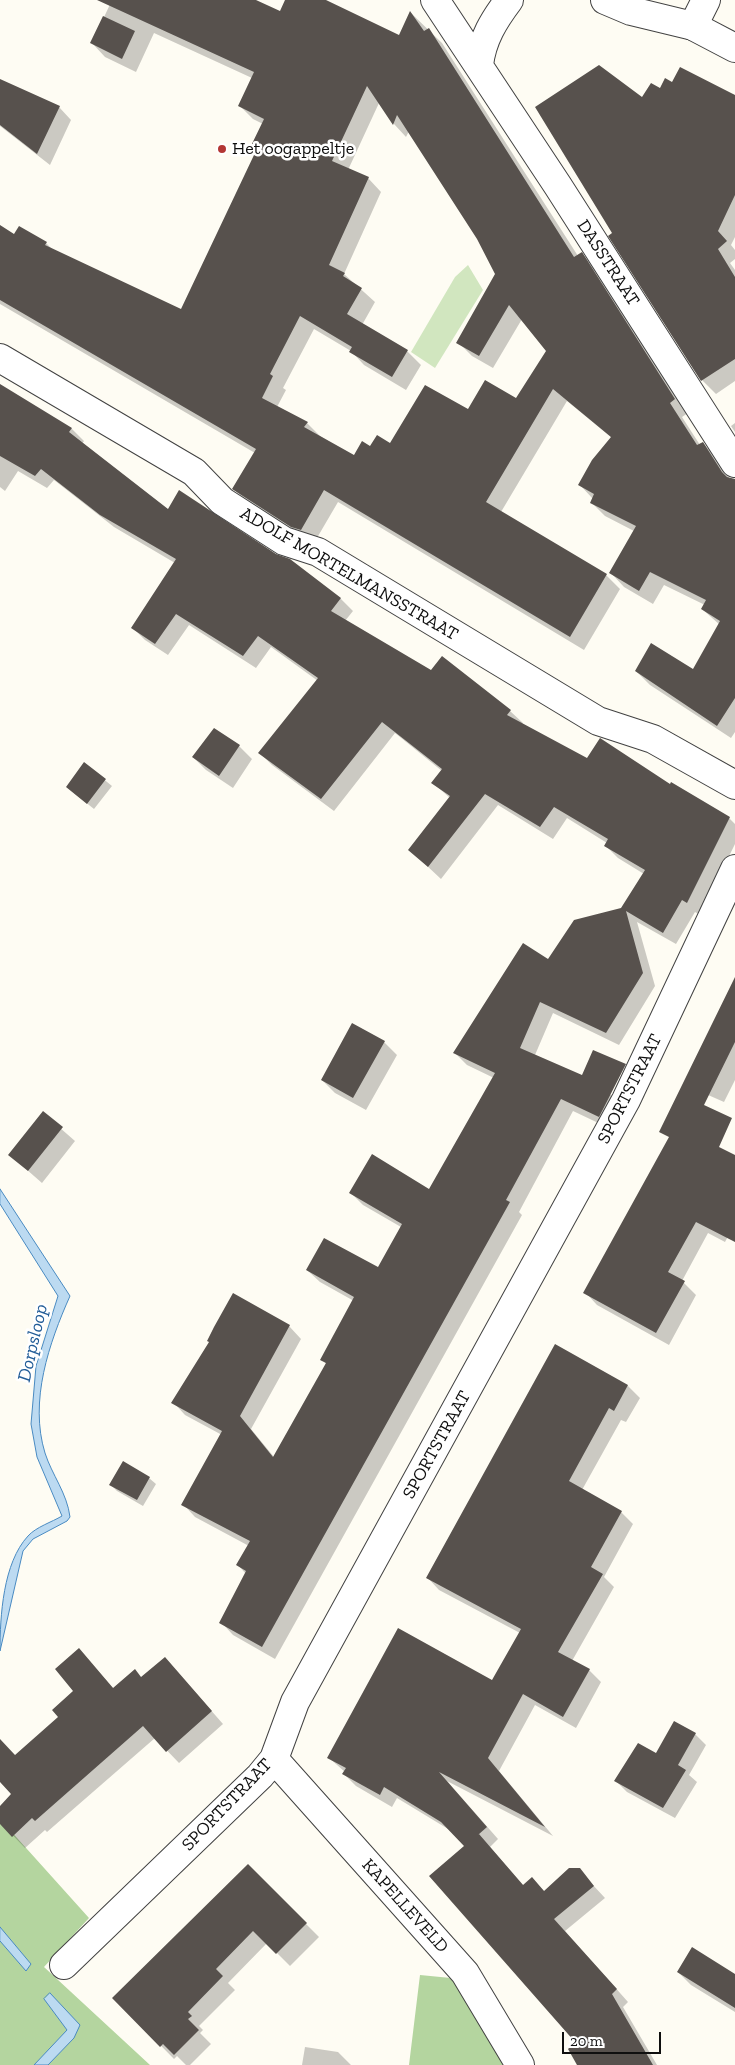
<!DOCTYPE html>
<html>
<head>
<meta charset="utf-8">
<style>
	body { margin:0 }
	#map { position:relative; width:735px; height:2065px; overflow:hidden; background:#fefcf3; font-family:"Zilla Slab",serif }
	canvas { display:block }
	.scale { position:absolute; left:562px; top:2032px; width:99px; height:22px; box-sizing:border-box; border:2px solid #0f0f0f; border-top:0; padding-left:6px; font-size:15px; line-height:18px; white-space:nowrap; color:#0f0f0f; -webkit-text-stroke:4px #fff; paint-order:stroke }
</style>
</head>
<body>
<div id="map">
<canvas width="735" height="2065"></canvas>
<div class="scale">20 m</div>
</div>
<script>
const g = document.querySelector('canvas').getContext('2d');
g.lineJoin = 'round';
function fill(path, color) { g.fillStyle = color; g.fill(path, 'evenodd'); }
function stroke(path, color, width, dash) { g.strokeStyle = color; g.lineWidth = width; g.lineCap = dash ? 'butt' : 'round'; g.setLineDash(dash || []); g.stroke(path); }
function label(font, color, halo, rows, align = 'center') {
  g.font = font + ' "Zilla Slab",serif'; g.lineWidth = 5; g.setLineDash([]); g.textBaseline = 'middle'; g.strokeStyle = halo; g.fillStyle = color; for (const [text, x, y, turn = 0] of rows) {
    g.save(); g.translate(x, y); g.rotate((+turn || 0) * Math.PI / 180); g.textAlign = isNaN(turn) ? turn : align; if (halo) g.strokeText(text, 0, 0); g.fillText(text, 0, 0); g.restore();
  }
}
const green = new Path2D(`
	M468 265 483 290 435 368 411 352 455 277Z`);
const forest = new Path2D(`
	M0 1819 89 1918 44 1967 150 2065H0Z
	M420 1975 461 1979 511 2065H409Z`);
const water = new Path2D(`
	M0 1189 70 1296C49 1343 29 1401 45 1453 52 1475 67 1493 70 1517L67 1521 33 1539 23 1551 0 1651C0 1616 3 1563 28 1536 36 1527 52 1522 62 1516L37 1457 31 1424 36 1366 58 1296 0 1204Z
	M0 1927 31 1964 26 1971 0 1941Z
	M50 1993 80 2025 74 2038 48 2065H34L67 2030 44 1999Z`);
const shadow = new Path2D(`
	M112 0H253L280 13 287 0H323L400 37 411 13 442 43 578 256 582 254 595 267 688 413 682 417 700 445 703 443 716 457 730 479 735 480V732L731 738 650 685 636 671H694L720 625 702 609 705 605 664 585 653 604 624 587 611 573 634 531 605 516 591 502 593 499 580 485 612 438 567 401 501 512 606 575 620 589 584 650 338 502 314 543 306 540 247 502 234 489 255 453 0 304V227L15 236 46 243 52 249 182 310 255 157 250 152 263 124 253 119 239 105 252 78 154 33 136 72 105 57 92 43ZM379 103 394 124 406 137 409 131 478 238 497 274 458 342 472 356 493 368 522 319 547 351 517 400 468 410 390 445 371 448 354 457 320 436 307 423 277 407 286 390 283 388 314 329 351 351 364 365 406 390 421 365 407 351 362 325 375 302 344 274 381 192 368 178 348 170Z
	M0 81 59 107 71 120 50 165 0 126Z
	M672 84 735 95V237L731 245 735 250V259L730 263 735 270V381L716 394 702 380 610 236 614 234 642 99Z
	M0 386 72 429 84 441 82 444 168 510 290 561 341 599 353 611 345 621 431 671 510 711 523 723 521 725 587 760 670 786 729 818 735 824V844L700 915 695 912 676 944 637 922 655 986 619 1045 553 1013 535 1055 611 1095 623 1108 611 1129 573 1111 519 1212 522 1215 275 1659 233 1635 221 1622 246 1574 238 1565 249 1546 195 1517 183 1504 222 1435 185 1415 173 1402 289 1326 301 1339 251 1429 274 1457 327 1365 322 1359 354 1301 320 1282 307 1270 379 1268 401 1227 363 1205 351 1193 430 1191 494 1078 467 1065 455 1053 549 960 622 909 644 874 618 858 606 846 607 843 567 818 553 839 498 805 441 879 410 850 450 798 433 783 442 771 395 733 334 811 272 765 260 753 318 681 271 647 256 668 189 625 168 655 145 640 133 628 175 563 114 527 54 480 47 488 18 471 5 491 0 487Z
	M735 423V432L731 426Z
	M214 729 239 746 252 759 233 788 206 770 193 757Z
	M85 764 112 786 94 809 74 793Z
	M735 1023V1080L724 1102 699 1091Z
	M384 1042 397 1055 366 1110 335 1093 322 1080Z
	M43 1113 75 1141 42 1183 10 1155Z
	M735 1156V1223L725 1242 708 1233 682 1281 696 1295 669 1345 597 1305 585 1292Z
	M555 1346 628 1386 640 1398 626 1422 621 1420 582 1490 621 1512 633 1524 604 1577 614 1587 572 1661 589 1670 601 1682 576 1728 535 1705 499 1771 553 1836 447 1781 498 1839 490 1847 524 1886 532 1879 545 1892 579 1870 605 1898 565 1931 628 2002 623 2007 657 2065H578L577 2042 466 1847 453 1832 397 1798 392 1807 356 1786 344 1774 345 1772 328 1757 493 1682 520 1633 439 1590 427 1577Z
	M149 1478 156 1484 143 1506 117 1491 111 1485Z
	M79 1650 114 1689 142 1678 165 1658 223 1724 179 1763 155 1738 47 1832 45 1830 25 1848 0 1822V1808L13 1795 0 1780V1762L15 1757 60 1717 75 1691Z
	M695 1734 706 1745 689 1775 697 1782 675 1818 627 1792 616 1781 656 1755Z
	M248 1866 319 1937 290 1966 267 1943 228 1983 235 1990 199 2026 203 2030 200 2033 211 2044 190 2065H186L177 2056 174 2059 114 1998Z
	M678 1972 735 1975V2012L691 1985Z
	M305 2047 338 2052 351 2065H302Z`);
const building = new Path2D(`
	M97 0H256L280 11 285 0H326L399 35 410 11 424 31 429 28 574 257 582 252 675 399 670 403 697 445 703 442 722 472 727 477 735 479V698L717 726 635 671 651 643 693 669 720 621 701 609 706 600 650 572 639 591 609 573 636 526 590 503 594 494 578 485 592 460 611 437 553 389 486 502 607 574 570 637 324 490 301 530 291 527 232 489 256 449 0 300V225L14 234 19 226 47 242 45 245 181 309 254 155 248 152 264 119 238 106 254 72ZM367 86 393 125 397 115 477 239 495 274 456 343 479 356 509 305 546 351 516 398 485 380 468 409 425 385 390 443 377 435 370 446 362 441 354 455 304 427 308 422 262 398 273 376 270 374 300 316 352 347 349 352 392 377 408 350 347 314 362 288 343 276 345 273 329 265 369 177 332 161Z
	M103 16 135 31 122 59 90 43Z
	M599 65 642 97 651 83 660 88 665 78 672 82 680 67 735 95V195L718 231 727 241 718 249 735 277V359L701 381 608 236 612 233 535 107Z
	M0 79 60 106 37 154 0 125Z
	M0 384 72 428 69 432 168 509 179 490 276 554 290 559 341 598 331 611 431 670 442 656 511 710 507 715 587 758 600 738 670 784 671 782 730 817 687 903 682 900 663 933 626 911 643 973 606 1033 540 1002 520 1048 582 1075 593 1050 626 1064 599 1117 561 1099 506 1200 510 1202 262 1647 219 1623 246 1571 236 1565 250 1541 181 1505 222 1431 171 1403 209 1342 207 1341 214 1327 233 1293 290 1325 240 1416 273 1457 326 1363 320 1360 354 1297 306 1270 324 1238 378 1267 402 1224 349 1193 372 1154 429 1189 495 1073 453 1053 523 943 548 959 574 920 621 908 645 870 604 846 608 839 554 807 540 827 485 794 428 867 408 850 450 796 431 783 442 769 382 722 321 799 258 753 318 678 258 636 243 656 176 614 155 644 131 628 176 559 100 515 41 469 35 476 0 456Z
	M214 728 240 745 219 776 192 757Z
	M84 762 106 779 87 804 66 787Z
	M735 977V1042L704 1105 732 1118 719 1147 735 1155V1242L696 1222 668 1272 685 1281 656 1333 583 1293 669 1137 659 1132Z
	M352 1023 385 1041 353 1098 321 1080Z
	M43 1111 63 1127 28 1171 8 1155Z
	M555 1344 628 1385 614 1411 609 1408 569 1481 622 1511 591 1567 603 1574 558 1652 590 1669 563 1717 523 1694 488 1758 545 1827 439 1772 487 1827 470 1842 479 1834 523 1885 532 1877 544 1891 569 1868H580L594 1886 554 1919 617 1989 612 1994 653 2065H577L568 2049 575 2042 429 1876 464 1846 441 1822 384 1787 380 1795 342 1774 346 1768 327 1758 398 1628 492 1680 521 1629 426 1578Z
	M123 1461 150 1477 137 1500 109 1485Z
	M79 1648 113 1688 135 1669 141 1677 165 1657 212 1711 166 1752 143 1726 35 1821 32 1818 12 1837 0 1824V1806L11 1794 0 1782V1739L15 1755 58 1717 52 1710 73 1691 55 1669Z
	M674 1721 696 1733 678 1765 686 1770 663 1808 614 1781 638 1743 656 1753Z
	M248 1864 307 1923 276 1954 253 1931 216 1969 223 1976 188 2012 192 2016 188 2019 199 2030 174 2055 163 2044 160 2047 112 1998Z
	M692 1947 735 1974V2008L677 1972Z`);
const minor = new Path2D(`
	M435 0 558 186 735 463
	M693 26 706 0
	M479 65C482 39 494 20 509 0
	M0 358 194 472 222 501 284 541 318 552 598 721 653 739 735 785
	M274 1759 465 1973 520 2065
	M64 1965 260 1776 274 1759 295 1702 626 1100 735 869`);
const tertiary = new Path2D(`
	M605 0 631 11 693 26 735 48`);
const markers = [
	[222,149,5,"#b33633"]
];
const poiNames = [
	["Het oogappeltje",232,149]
];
const streetNames = [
	["DASSTRAAT",608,263,57],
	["ADOLF MORTELMANSSTRAAT",349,574,30],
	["SPORTSTRAAT",630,1089,-63],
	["SPORTSTRAAT",437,1445,-61],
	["SPORTSTRAAT",227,1805,-46],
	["KAPELLEVELD",405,1906,48]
];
const waterNames = [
	["Dorpsloop",33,1343,-77]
];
fill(green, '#d1e6bf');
fill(forest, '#b4d59f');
fill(water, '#bcdaf1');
stroke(water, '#498ac1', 1);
fill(shadow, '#0003');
fill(building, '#57514d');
stroke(minor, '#424242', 30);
stroke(tertiary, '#424242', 30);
stroke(minor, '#fff', 28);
stroke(tertiary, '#fff', 28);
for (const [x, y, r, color] of markers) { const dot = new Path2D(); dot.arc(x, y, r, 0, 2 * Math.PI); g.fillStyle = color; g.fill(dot); stroke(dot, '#fff', 2); }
label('18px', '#0f0f0f', '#fff', poiNames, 'left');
label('18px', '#0f0f0f', '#fff', streetNames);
label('italic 19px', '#235d97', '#fff', waterNames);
</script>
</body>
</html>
